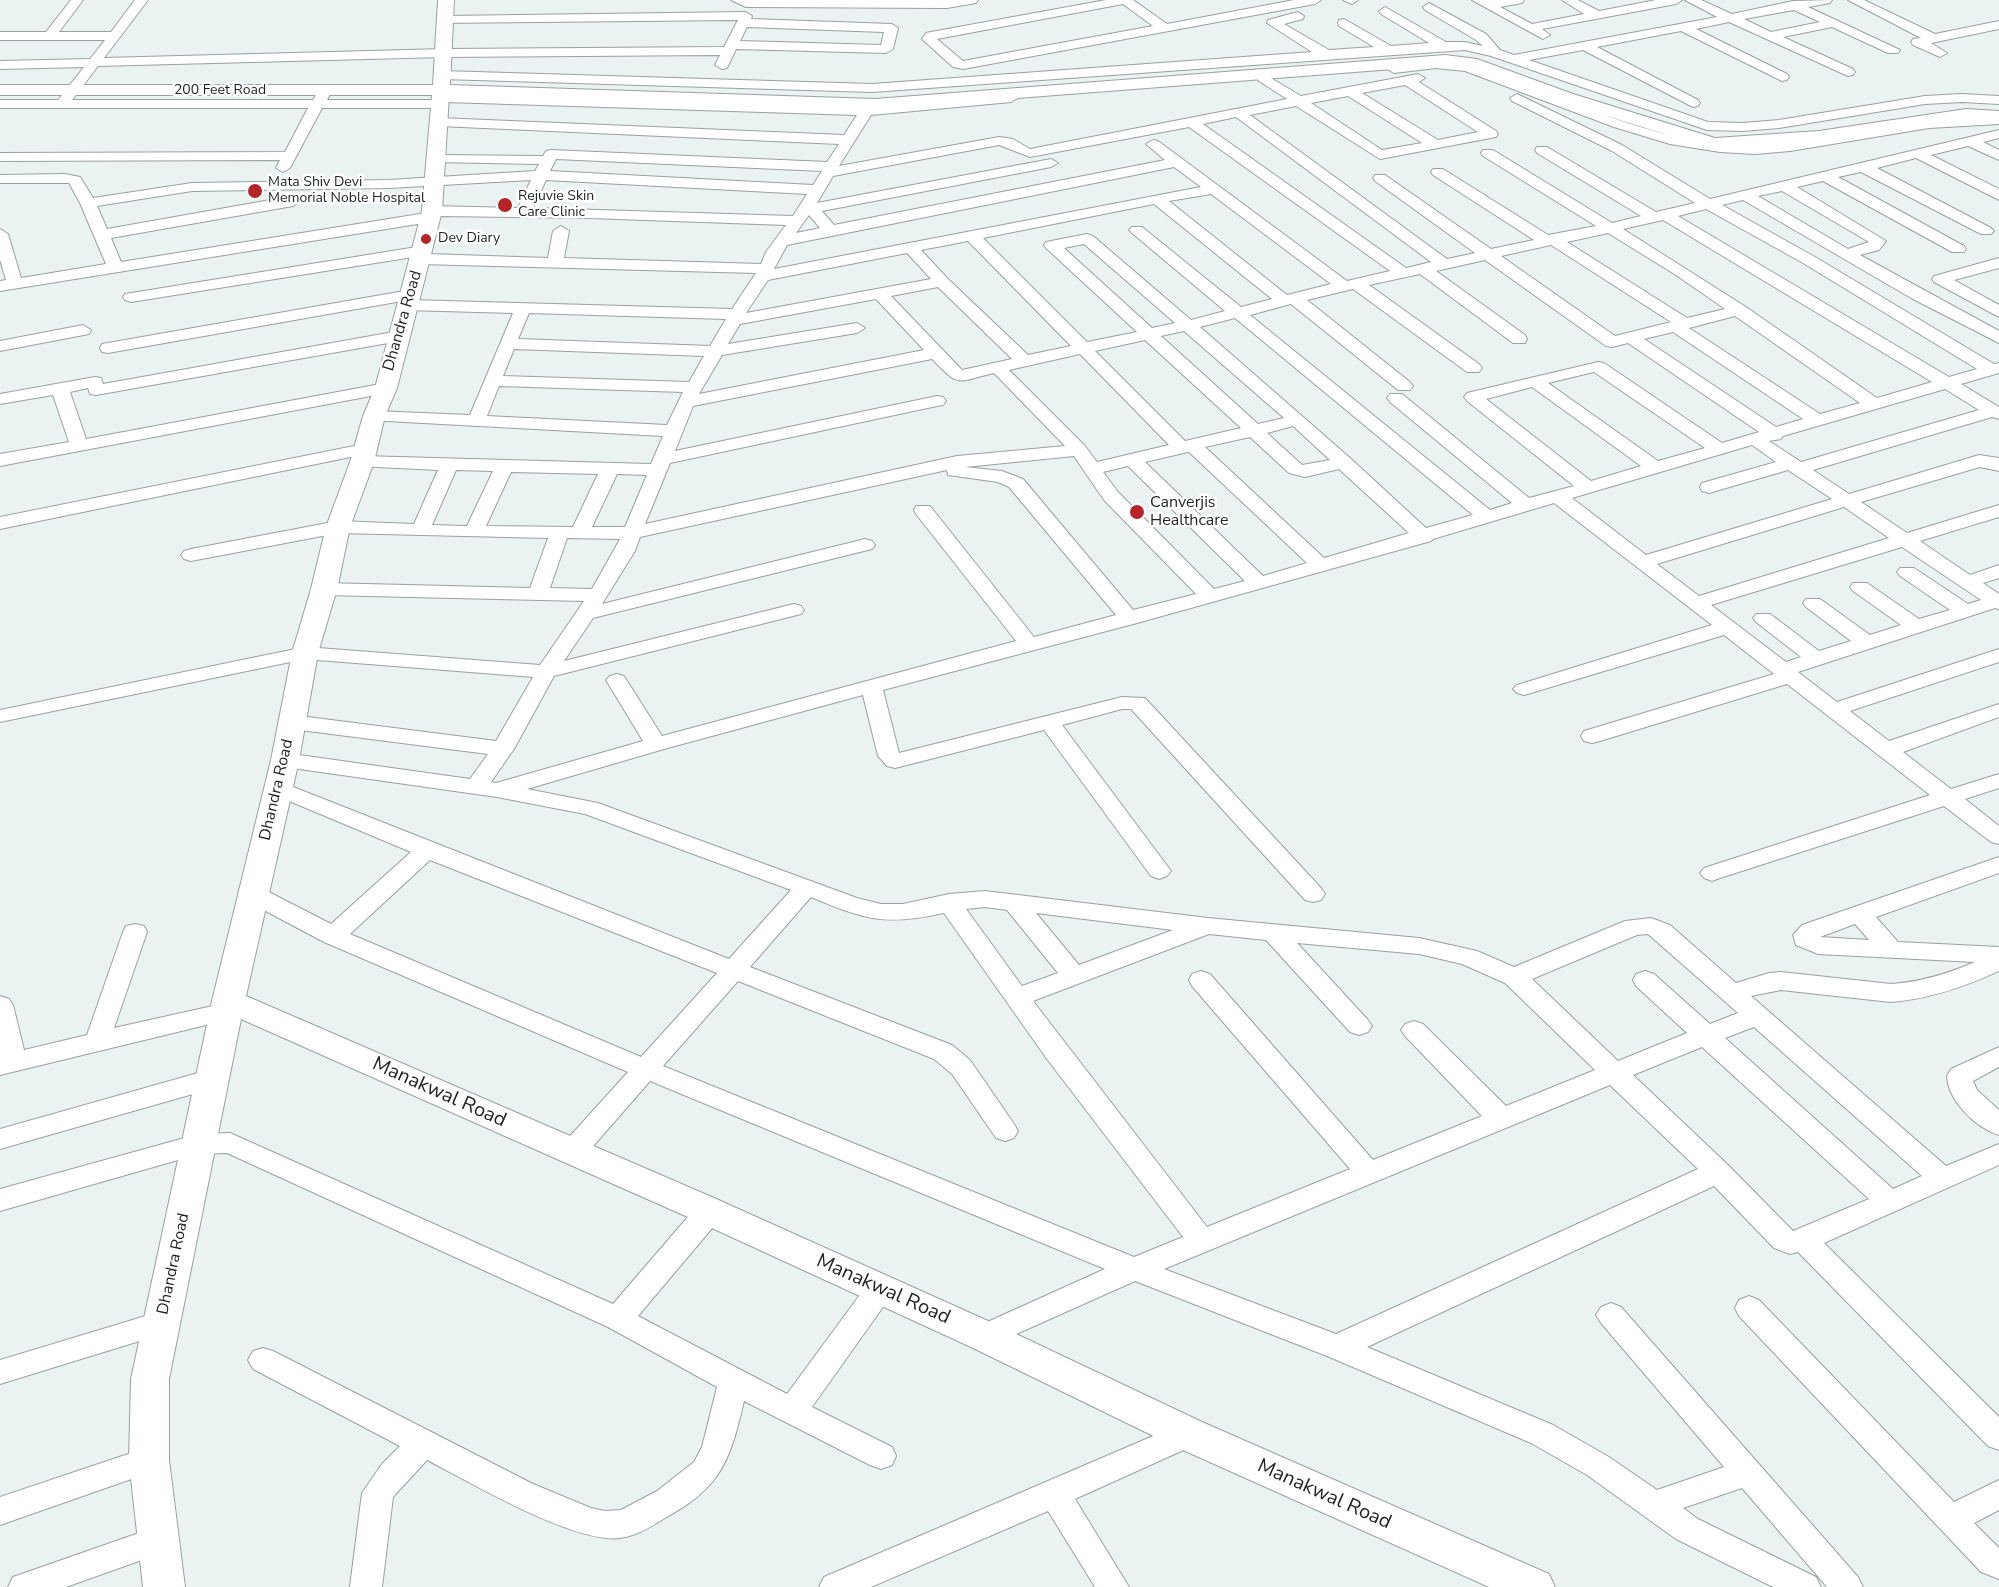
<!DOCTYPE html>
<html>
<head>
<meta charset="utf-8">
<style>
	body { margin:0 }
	canvas { display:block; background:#eaf3f1 }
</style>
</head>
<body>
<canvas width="1999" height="1587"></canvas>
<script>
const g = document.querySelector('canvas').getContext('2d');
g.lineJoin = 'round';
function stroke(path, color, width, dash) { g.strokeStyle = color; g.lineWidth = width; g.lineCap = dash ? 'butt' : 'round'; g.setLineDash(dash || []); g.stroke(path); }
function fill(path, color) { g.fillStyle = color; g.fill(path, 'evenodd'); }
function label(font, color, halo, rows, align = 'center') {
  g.font = font + ' "Nunito Sans",sans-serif'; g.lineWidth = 5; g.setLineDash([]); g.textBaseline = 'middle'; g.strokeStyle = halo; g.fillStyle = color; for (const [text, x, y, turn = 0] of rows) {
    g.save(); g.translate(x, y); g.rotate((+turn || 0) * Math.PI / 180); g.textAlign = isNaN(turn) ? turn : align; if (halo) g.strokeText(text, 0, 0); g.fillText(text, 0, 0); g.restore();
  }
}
const minor = new Path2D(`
	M71 0H83L59 32H111L135 0H148L104 58 444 49 724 47 738 20 439 23 438 20 439 17 444 16 746 12 752 16 751 19 892 24 898 28 893 49 886 53 736 49 727 68 722 69 715 65 720 55 444 57 98 66 72 100H313L318 91 323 90 330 94 327 100H434L435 95 440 94 866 107 1011 94 1018 98 1011 102 871 115 839 166 999 137 1013 139 1030 149 1287 99 1259 81 1257 78 1264 74 1301 96 1418 74 1425 78 1419 82 1496 131 1498 134 1496 137 1380 159 1296 106 1250 115 1447 259 1475 253 1375 181 1373 178 1375 175H1385L1491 249 1534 240 1433 175 1431 172 1433 169H1443L1548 235 1596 226 1483 156 1481 153 1483 150H1493L1612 223 1641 216 1537 153 1535 150 1537 147H1547L1656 212 1695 203 1612 151 1512 101 1510 98 1517 94 1622 145 1710 199 1999 130V138L1983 142 1999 150V160L1968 146 1931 155 1999 189V200L1916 158 1877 168 1991 228 1994 231 1991 234H1981L1861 172 1838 177 1964 246 1966 249 1964 252H1952L1823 181 1797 187 1886 241 1879 250 1860 255 1999 331V343L1911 298 1743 200 1722 205 1815 257 1994 364 1999 363V373L1961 384 1999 407V419L1992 417 1813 470 1849 494 1979 455 1999 458V471L1980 467 1861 502 1907 533 1999 505V517L1920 541 1970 575 1999 565V578L1983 583 1999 594V609L1995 608 1798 672 1837 702 1999 649V662L1850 711 1889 741 1999 704V717L1903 752 1951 789 1999 774V788L1965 799 1999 826V844L1991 842 1944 806 1720 878 1712 881 1704 878 1700 873 1704 868 1930 795 1787 684 1600 741 1592 743 1584 741 1581 736 1584 731 1774 674 1724 635 1531 693 1524 695 1517 693 1513 689 1517 685 1712 625 1554 503 1433 539 1431 541 1137 623 883 690 899 753 1122 697 1145 698 1321 888 1325 894 1321 900 1313 902 1305 900 1131 709H1122L1062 725 1171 871 1167 876 1159 879 1151 876 1044 730 895 768 887 766 878 756 863 695 664 749 527 789 598 803 857 898 881 904H903L949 894 985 891 1208 918 1419 938 1477 951 1514 967 1625 921 1651 918 1670 925 1736 983 1769 973 1781 972 1891 984C1921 982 1947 974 1975 962L1818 954 1796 945 1793 935 1802 925 1999 857V873L1876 917 1898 942 1999 947V971C1964 987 1929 999 1891 1002L1781 990 1751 996 1946 1166 1999 1144V1165L1824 1243 1999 1417V1450L1988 1446 1798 1252 1790 1254 1774 1248 1714 1186 1367 1347 1553 1425 1609 1457 1657 1490 1724 1467 1601 1323 1596 1315 1601 1307 1611 1303 1621 1307 1858 1577 1863 1587H1827L1742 1488 1683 1508 1698 1519 1816 1577 1821 1587H1773L1676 1539 1587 1475 1531 1443 1327 1356 1135 1281 994 1344 984 1348 974 1344 969 1336 974 1328 1105 1269 650 1081 582 1159 572 1162 562 1159 559 1152 562 1145 628 1072 324 942 245 900 241 894 245 888 253 886 261 888 331 924 411 852 270 793 267 788 270 783 278 781 729 959 791 890 585 814 497 797 285 767 277 765 274 760 277 755 285 753 470 779 488 754 292 729 284 727 281 722 284 717 292 715 496 741 533 677 305 659 0 722V710L305 647 540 665 584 601 324 595 317 593 314 589 317 585 324 583 530 588 548 538 338 533 191 561 184 559 181 555 184 551 191 549 338 521 414 524 438 470 356 466 353 462 356 458 362 456 651 464 663 436 368 420 365 416 368 412 374 411 470 415 513 313 407 310 399 305 402 301 108 353 102 352 100 348 102 344 410 290 418 295 416 298 409 300 732 309 756 273 420 264 414 262 413 257 131 302 125 300 123 297 125 294 423 246 431 251 428 254 548 258 553 231 561 226 569 231 564 258 761 264 766 252 786 225 589 218 437 216 435 220 430 222 0 291V281L6 280 0 260V229L8 234 21 278 106 264 80 203 69 183H0V175L65 174 80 177 93 198 192 183 389 180 535 171 539 164 432 162 430 159 437 155 543 156 546 151 551 150 827 162 839 144 439 126 432 122 439 118 844 135 857 115 446 102 445 107 440 108H322L290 168 283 172 276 168 280 160 0 161V153L285 152 308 108H0V100H58L84 67 0 69V61L90 59 105 40H0V32H46ZM747 27 884 32 881 45 740 41ZM1405 85 1478 132 1438 140 1362 93ZM1348 96 1422 143 1382 150 1311 103ZM1236 117 1431 262 1406 268 1203 124ZM1189 127 1390 271 1347 281 1158 141 1153 140 1146 144 1165 160 834 225 822 211 1051 167 1058 163 1051 159 817 203 833 176 999 145 1030 157ZM556 159 822 171 813 185 550 171ZM1174 167 1201 187 774 269 787 245ZM531 180 518 208 432 206 427 208 426 213 121 262 111 238 293 206 301 201 293 196 107 229 97 206 192 191 389 188ZM546 180 807 194 793 216 533 208ZM1782 191 1869 242 1848 249 1758 196ZM1211 194 1331 284 1287 295 1169 201ZM1154 204 1272 299 1241 307 1142 227H1132L1129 230 1132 233 1225 311 1191 320 1093 236 1087 234 1046 242 1044 245 1046 248 1137 332 1087 342 983 238ZM1706 209 1803 263 1977 369 1949 377 1678 216ZM809 215 820 228 796 233ZM1663 220 1932 382 1877 398 1746 307 1623 229ZM1608 233 1676 275 1725 309 1687 318 1567 242ZM968 241 1071 346 1028 355 948 279 921 250ZM1084 244 1175 323 1152 328 1064 248ZM1551 245 1671 322 1615 336 1501 256ZM907 253 931 279 746 313 768 280ZM1485 260 1606 346 1612 347 1628 343 1759 432 1722 443 1604 363 1598 362 1467 393 1464 397 1467 401 1574 486 1529 498 1402 394H1390L1387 398 1390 402 1512 503 1490 510 1250 315 1291 304 1398 390H1410L1413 386 1410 382 1307 300 1353 289 1467 372H1479L1482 368 1479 364 1369 285 1420 274 1513 343H1525L1527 339 1525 335 1436 271ZM938 287 1012 359 962 370 891 296ZM876 299 924 350 699 394 722 355 857 333 865 328 857 323 728 344 740 324ZM529 313 726 319 710 346 518 339ZM1735 316 1860 403 1820 414 1689 328ZM1235 318 1473 515 1426 528 1350 458 1200 327ZM1184 331 1284 418 1258 424 1161 336ZM1673 332 1803 419 1776 427 1644 339ZM1145 340 1241 428 1185 441 1095 351ZM514 349 704 356 689 382 503 376ZM1080 354 1169 445 1097 462 1085 446 1009 370ZM932 359C960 388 956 382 994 373L1065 446 957 456 645 524 670 463 937 406 943 405 946 401 943 397 937 396 675 451 693 406ZM1594 372 1705 448 1658 461 1548 383ZM499 386 683 392 667 425 487 416ZM1532 387 1641 466 1591 481 1486 399ZM1945 389 1979 410 1801 462 1769 441 1781 439 1783 436ZM1293 426 1330 460 1302 465 1267 433ZM1250 437 1289 473 1305 477 1339 469 1409 533 1324 558 1205 447ZM1752 445 1776 462 1702 483 1700 487 1702 491 1709 493 1788 470 1832 499 1646 555 1572 498ZM1188 452H1189L1307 563 1263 576 1145 462ZM1074 456 1104 500 1196 594 1133 610 1023 479 1002 471 965 467ZM1128 466 1245 581 1214 589 1118 492 1103 472ZM456 470 493 471 467 526 432 525ZM947 470 948 475 998 482 1009 487 1116 615 1034 637 930 506H916L914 510 916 514 1016 641 662 736 624 676 617 674 610 676 606 680 643 741 496 783 491 782 514 749 554 676 801 614 804 610 801 606 794 604 564 661 593 618 872 549 875 545 872 541 865 539 602 604 635 551 640 537ZM511 472 598 474 573 527 486 526ZM617 474 647 475 625 527H592ZM1844 507 1889 538 1699 596 1657 564ZM567 538 620 539 592 589 550 588ZM1902 547 1981 600 1968 604 1914 568H1900L1897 572 1900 576 1950 610 1919 619 1867 583H1853L1850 587 1853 591 1901 625 1870 635 1820 599H1806L1803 603 1806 607 1851 641 1819 651 1770 614H1756L1753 618 1756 622 1801 657 1786 662 1711 605ZM430 860 717 973 641 1057 350 934ZM811 897C866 920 885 926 944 913L1047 1059 1183 1237 1134 1257 663 1066 738 981 934 1059 952 1074 996 1138 1005 1141 1014 1138 1018 1131 1014 1124 970 1060 952 1045 750 967ZM985 907 1007 910 1058 973 1022 986 966 909ZM1036 913 1173 930 1079 965ZM1855 924 1869 940 1820 937ZM1209 934 1266 940 1350 1032 1359 1035 1368 1032 1372 1026 1368 1020 1297 943 1419 954 1462 964 1505 983 1595 1070 1506 1106 1423 1024 1414 1021 1405 1024 1401 1030 1405 1036 1482 1116 1373 1160 1210 974 1201 971 1192 974 1189 980 1192 986 1350 1169 1207 1227 1033 1001ZM1648 934 1738 1013 1710 1024 1654 974 1645 971 1636 974 1633 980 1636 986 1687 1033 1618 1061 1532 979 1637 935ZM1754 1027 1922 1176 1893 1189 1725 1038ZM1702 1047 1869 1199 1793 1231 1728 1165 1633 1075ZM1610 1085 1698 1169 1336 1334 1164 1269Z
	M731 0H978L976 3 947 8 746 7Z
	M1106 0H1133L1167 24 1294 0H1321L1315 4 963 69 953 67 922 39 926 33 931 32ZM1123 4 1153 26 963 61 937 39Z
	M1343 0H1358L1352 4Z
	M1472 0H1524L1522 3 1500 7 1532 24 1584 14 1562 0H1578L1599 11 1656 0H1682L1676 4 1542 29 1550 35 1543 39Z
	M1685 0H1701L1732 14 1793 1 1832 0 1830 3 1808 7 1900 50 1898 53H1888L1832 27 1783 37 1853 69 1855 72 1853 75 1848 76 1729 22 1696 29 1787 74 1789 77 1787 80 1782 81 1681 31 1597 47 1698 100 1700 103 1698 106 1693 107 1583 50 1529 60 1708 122 1743 123 1779 120 1925 96 1962 94 1999 96V104L1962 102 1925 104 1779 128 1743 131 1707 130 1491 56 1465 50 872 92 442 79 435 75 442 71 872 84 1312 52 1267 23 1268 20 1298 12 1304 16 1303 19 1284 24 1329 50 1374 47 1339 26 1338 23 1339 20 1344 19 1391 46 1429 43 1381 14 1379 11 1385 7 1446 42H1465L1483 46 1476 40 1425 10 1423 7 1429 3 1486 34 1500 50 1514 55 1717 17ZM1794 10 1820 22 1771 32 1744 19Z
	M1848 0H1864L1935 34 1999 21V29L1931 43 1947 53 1940 57 1913 45 1911 42 1913 39 1921 38Z
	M1445 60C1474 62 1500 75 1527 86 1582 106 1638 131 1696 140 1797 157 1896 116 1999 116V124L1929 128 1790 151 1755 154 1720 152 1670 144 1614 127 1465 71 1436 68 1394 73 1387 69 1394 65Z
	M1999 258V268L1954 280 1999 305V317L1934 282 1932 279 1934 276Z
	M83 325 91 330 89 334 0 351V341Z
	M399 331 405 332 407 336 405 340 96 395 90 394 88 388 70 392 86 439 386 383 392 384 395 388 392 392 0 466V454L69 442 53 395 0 404V394L95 377 101 378 103 384Z
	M364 444 370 445 373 449 370 453 0 529V517Z
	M135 924 144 926 147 932 114 1028 226 1003 235 1006 239 1012 235 1018 0 1075V996L9 999 13 1005 24 1050 87 1035 123 932 126 926Z
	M1999 1047V1067L1973 1081 1977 1090 1999 1110V1135C1976 1128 1948 1101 1947 1076L1951 1069Z
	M212 1069 221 1072 225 1079 221 1086 0 1149V1129Z
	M230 1133 613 1304 699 1204 709 1201 719 1204 723 1212 719 1220 638 1316 787 1394 870 1281 880 1277 890 1281 894 1289 890 1297 812 1407 892 1447 896 1456 892 1465 881 1469 870 1465 744 1401C731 1456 723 1486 670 1515 655 1524 638 1536 620 1538 574 1544 470 1482 427 1460L393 1497 382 1587H350L362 1493 382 1464 400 1446 253 1369 248 1360 253 1351 263 1348 273 1351 533 1484 591 1508 605 1511 621 1510 657 1491 694 1462 702 1447 717 1387 608 1327 227 1153 199 1154 0 1211V1189L199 1134Z
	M1749 1296 1759 1300 1954 1502 1999 1480V1510L1974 1523 1999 1548V1579L1981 1572 1739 1316 1735 1308 1739 1300Z
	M162 1311 172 1315 177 1323 172 1331 0 1384V1360Z
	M1188 1421 1199 1425 1203 1434 1199 1443 1075 1499 1129 1587H1095L1048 1511 871 1587H819L824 1577Z
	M149 1447 160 1451 164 1460 160 1469 0 1525V1497Z
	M159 1526 170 1530 175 1540 170 1550 66 1587H8L13 1577Z`);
const tertiary = new Path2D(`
	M438 0H454L450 85 875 99 1445 55 1477 59 1573 94 1715 138 1819 131 1966 109 1999 111V121L1966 119 1819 141 1714 149 1561 102 1468 68 1445 65 875 109 449 95 442 211 397 388 385 416 374 462 350 527 337 589 318 653 299 760 246 996 714 1198 997 1325 1202 1422 1549 1574 1555 1587H1489L1174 1446 971 1347 690 1218 241 1019 169 1379V1460L185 1587H143L129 1460 131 1379 212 1001 271 760 292 653 311 589 326 527 350 462 363 416 375 388 422 211 432 95H0V85H433Z`);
const markers = [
	[255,191,8,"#b52429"],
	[505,205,8,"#b52429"],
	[426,239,6,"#b52429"],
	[1137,512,8,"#b52429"]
];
const farStreetnames = [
	["200 Feet Road",220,91]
];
const farPoinames = [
	["Mata Shiv Devi",268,183],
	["Memorial Noble Hospital",268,199],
	["Rejuvie Skin",518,197],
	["Care Clinic",518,213],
	["Dev Diary",438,239]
];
const streetNames = [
	["Dhandra Road",403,321,-74],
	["Dhandra Road",277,790,-77],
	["Dhandra Road",174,1264,-78]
];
const poiNames = [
	["Canverjis",1150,503],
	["Healthcare",1150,521]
];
const nearStreetnames = [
	["Manakwal Road",439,1093,24],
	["Manakwal Road",883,1290,24],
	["Manakwal Road",1324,1495,24]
];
stroke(minor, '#99a19f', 2);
stroke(tertiary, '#99a19f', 2);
fill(minor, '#fff');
fill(tertiary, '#fff');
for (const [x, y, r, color] of markers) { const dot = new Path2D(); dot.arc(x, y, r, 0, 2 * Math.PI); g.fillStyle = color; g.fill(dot); stroke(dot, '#fff', 2); }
label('14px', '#1f2221', '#fff', farStreetnames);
label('14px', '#1f2221', '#fff', farPoinames, 'left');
label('16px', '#1f2221', '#fff', streetNames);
label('16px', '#1f2221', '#fff', poiNames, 'left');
label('20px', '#1f2221', '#fff', nearStreetnames);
</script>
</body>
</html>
